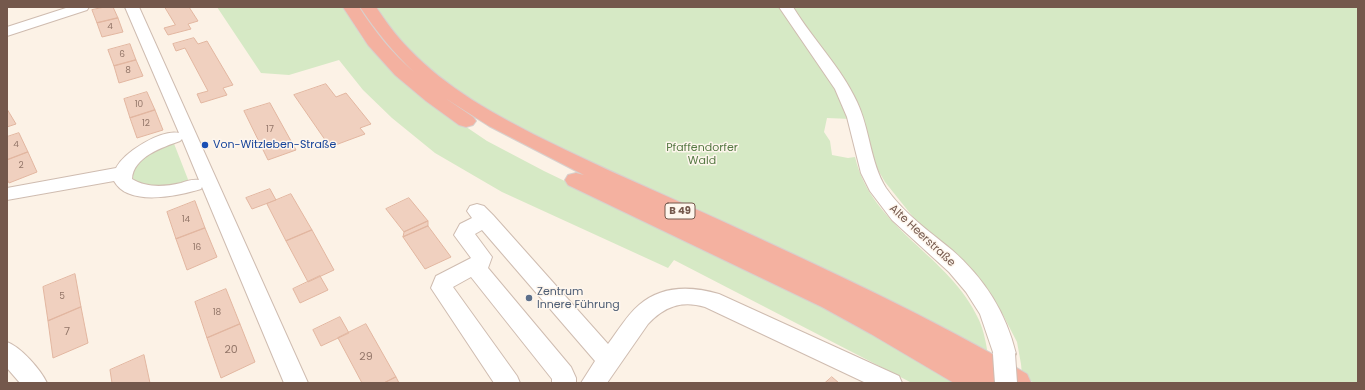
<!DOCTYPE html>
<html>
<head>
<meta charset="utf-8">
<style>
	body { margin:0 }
	#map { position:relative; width:1365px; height:390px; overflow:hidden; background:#fcf2e6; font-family:Poppins,sans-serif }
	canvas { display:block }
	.frame { position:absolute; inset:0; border:8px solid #74584c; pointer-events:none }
</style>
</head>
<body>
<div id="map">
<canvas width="1365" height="390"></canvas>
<div class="frame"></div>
</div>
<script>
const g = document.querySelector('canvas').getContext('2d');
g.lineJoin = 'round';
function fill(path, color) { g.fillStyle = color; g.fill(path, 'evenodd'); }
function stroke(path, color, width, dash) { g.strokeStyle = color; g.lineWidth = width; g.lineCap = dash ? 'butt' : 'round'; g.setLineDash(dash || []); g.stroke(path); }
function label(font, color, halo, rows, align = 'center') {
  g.font = font + ' Poppins,sans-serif'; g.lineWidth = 3; g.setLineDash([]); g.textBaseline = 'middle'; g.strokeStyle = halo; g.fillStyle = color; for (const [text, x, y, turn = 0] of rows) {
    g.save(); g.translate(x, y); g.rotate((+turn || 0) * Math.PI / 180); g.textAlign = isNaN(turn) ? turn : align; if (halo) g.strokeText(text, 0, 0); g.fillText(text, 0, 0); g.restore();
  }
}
const green = new Path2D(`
	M217 7H346L352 21 363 39 388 66 453 118 487 141 544 171 828 308 961 383H912L674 260 668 268 502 192 435 153 392 118 363 90 339 60 289 75 261 73Z
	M372 7H781L829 74 851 119 827 118 824 132 830 141 832 155 848 158 855 157C872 229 950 255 979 320 984 331 986 343 988 355L493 115 431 71 387 30Z
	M790 7H1358V383H1034L1022 375 1021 364 1017 342 1003 315 991 295 917 222 885 182 875 165 867 140Z
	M173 141 189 182C171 186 146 193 132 179L133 166 139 159Z`);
const building = new Path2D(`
	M105 7H113L118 18 97 23 92 10Z
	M165 7H189L198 21 188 24 191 29 168 35 164 28 175 25Z
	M118 18 123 32 102 37 97 23Z
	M194 38 198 44 207 41 233 85 223 88 227 95 201 103 197 94 208 91 185 48 176 51 173 44Z
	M130 44 136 60 114 66 108 50Z
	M136 60 143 76 119 83 114 66Z
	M326 84 336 97 346 93 371 124 360 128 365 134 330 147 294 95Z
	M147 92 155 110 130 118 124 99Z
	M270 103 296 150 268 160 244 111Z
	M7 109 16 124 7 127Z
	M155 110 163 130 137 138 130 118Z
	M19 133 28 152 7 160V137Z
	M28 152 37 172 9 183 7 179V160Z
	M270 189 276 200 252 209 246 198Z
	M291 194 312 230 286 241 267 204Z
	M409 198 428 221 404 232 386 209Z
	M195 201 205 228 176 239 167 212Z
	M428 221V226L403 237 404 232Z
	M428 226 451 257 425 269 403 237Z
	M205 228 217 257 187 270 176 239Z
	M312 230 334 270 308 282 286 241Z
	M75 274 81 307 48 321 43 287Z
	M320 276 328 290 300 303 293 289Z
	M226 289 240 324 207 338 195 302Z
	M81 307 88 343 53 358 48 321Z
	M340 317 349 333 321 346 313 330Z
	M240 324 255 362 221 378 207 338Z
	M366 324 396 377 384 383H362L338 338Z
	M144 355 150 383H112L110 370Z
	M396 377 399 383H384Z
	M832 377 839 383H825Z`);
const minor = new Path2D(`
	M69 7H89L87 10 7 36V27Z
	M125 7H139L308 383H284L202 187 201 189C178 196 128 207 114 181L7 200V188L116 168C124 152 161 129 179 133ZM182 139 199 180C192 179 187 181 181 183 164 187 147 188 132 179 133 157 163 147 180 141Z
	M779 7H793C813 40 841 67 857 102 870 129 870 162 886 188 903 213 929 231 952 250 984 278 1006 312 1016 354L1012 361 1004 364 996 361 980 314 966 292 949 272 892 220 870 191 861 173 847 117 835 89Z
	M477 204 484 206 493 215 608 344C618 331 627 315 639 305 662 285 692 286 719 294L899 376 902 383H866L705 307C681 300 664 307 648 324L607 383H581L595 361 482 230 475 234 492 257 488 268 571 367 576 378V383H552V379L471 277 453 287 517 376 520 383H494L431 288 436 276 471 258 454 235 460 224 472 218 467 211 470 206Z
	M7 342C21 347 41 370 47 383H20L7 368Z`);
const highway = new Path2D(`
	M343 7H359C374 31 392 53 414 72 393 52 376 31 360 7H376C386 22 396 36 409 49 446 88 495 115 543 139 603 169 665 195 726 223 828 270 930 317 1027 374L1031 383H954L871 334 822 307 568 185 565 180 568 175 576 173 584 175 489 126 445 98 473 117 476 121 473 125 466 127 459 125 426 101 395 75 368 45Z`);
const minorBridge = new Path2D(`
	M1004 354 1006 383`);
const markers = [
	[205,145,4,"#1a4fb4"],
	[529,298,4,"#5c6f8a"]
];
const numberNames = [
	["4",110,27],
	["6",122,55],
	["8",128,71],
	["10",139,105],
	["12",146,124],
	["17",270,130],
	["4",16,145],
	["2",21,166],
	["14",186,220],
	["16",197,248],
	["5",62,297],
	["18",217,313]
];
const shields = [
	[680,211,30]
];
const shieldNames = [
	["B 49",680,211]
];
const transitNames = [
	["Von-Witzleben-Straße",213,145]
];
const parkNames = [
	["Pfaffendorfer",702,148],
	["Wald",702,161]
];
const streetNames = [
	["Alte Heerstraße",922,236,43]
];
const serviceNames = [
	["Zentrum",537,292],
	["Innere Führung",537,305]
];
const nearNumbernames = [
	["7",67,332],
	["20",231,350],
	["29",366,357]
];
fill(green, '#d6e9c5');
fill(building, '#f0d0bf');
stroke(building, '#e2b6a0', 1);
stroke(minor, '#cfbcb0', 2);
stroke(highway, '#d8d0cd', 2);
fill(minor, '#fff');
fill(highway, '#f4b1a0');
stroke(minorBridge, '#cfbcb0', 24, []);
stroke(minorBridge, '#fff', 22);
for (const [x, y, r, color] of markers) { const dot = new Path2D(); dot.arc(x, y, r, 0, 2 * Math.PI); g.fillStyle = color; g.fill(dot); stroke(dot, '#fef6ed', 1.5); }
label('9px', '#937669', null, numberNames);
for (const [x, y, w] of shields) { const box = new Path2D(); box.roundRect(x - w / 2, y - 8, w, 16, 3); g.fillStyle = '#fef6ed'; g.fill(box); stroke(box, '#74584c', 1); }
label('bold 10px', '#74584c', null, shieldNames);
label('11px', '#164399', '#fef6ed', transitNames, 'left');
label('11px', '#567944', '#fef6ed', parkNames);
label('11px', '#74584c', '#fef6ed', streetNames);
label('11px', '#4e5e75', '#fef6ed', serviceNames, 'left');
label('11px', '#937669', null, nearNumbernames);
</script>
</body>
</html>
